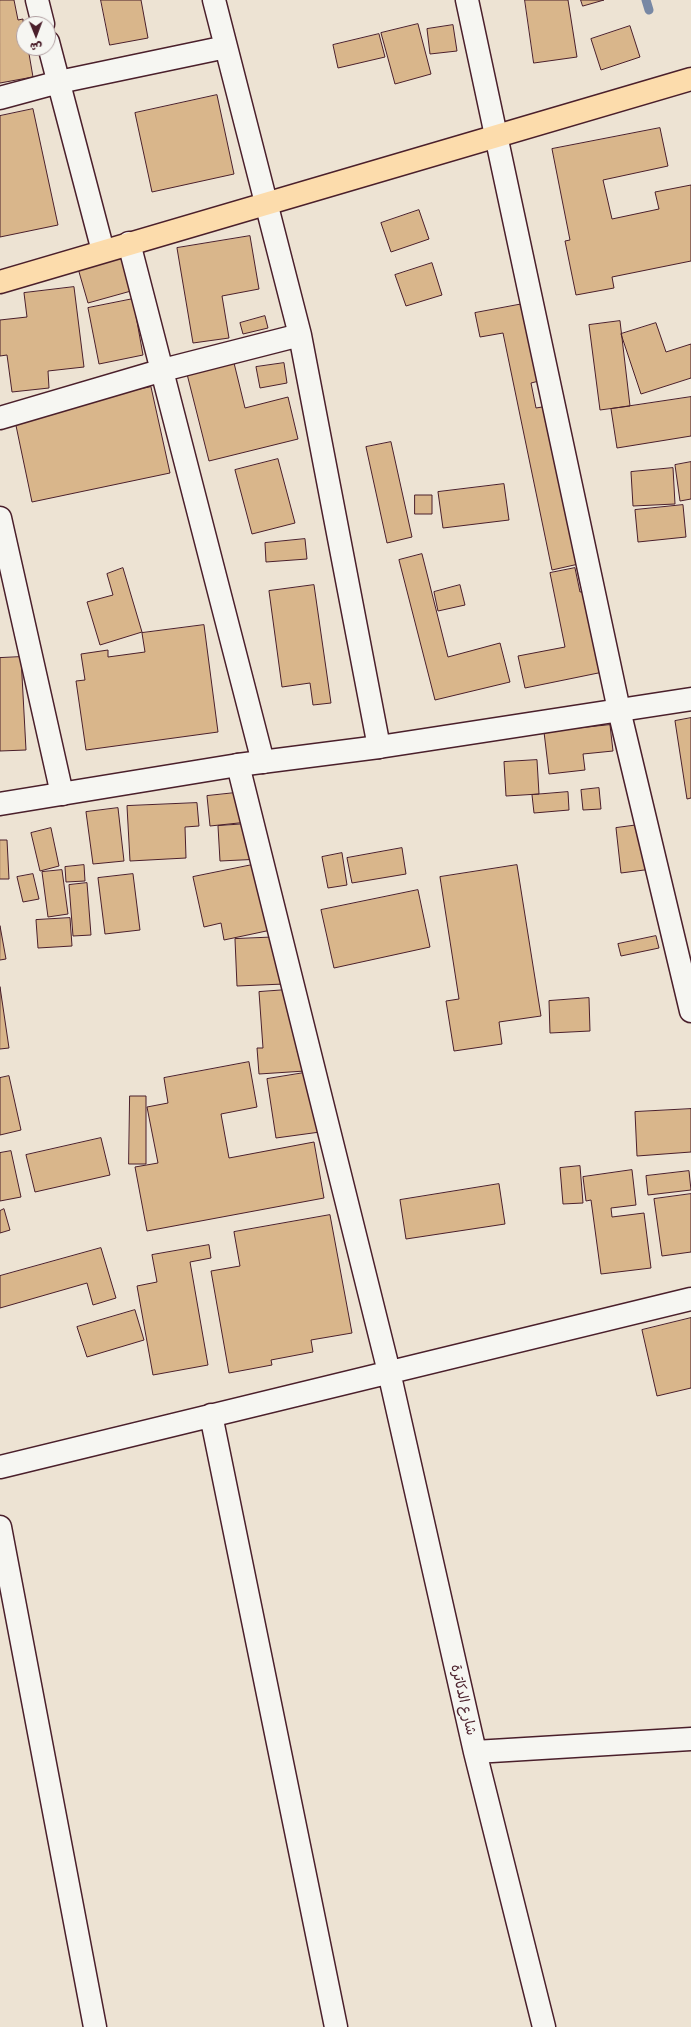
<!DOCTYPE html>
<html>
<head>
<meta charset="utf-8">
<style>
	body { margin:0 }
	#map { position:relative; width:691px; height:2027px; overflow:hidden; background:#ede3d3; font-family:"Patrick Hand","Playpen Sans Arabic",sans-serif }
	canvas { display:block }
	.north { position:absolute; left:16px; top:16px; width:40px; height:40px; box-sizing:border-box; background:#f6f6f2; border:1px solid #b1a0a2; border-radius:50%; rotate:179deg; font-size:11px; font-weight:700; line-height:16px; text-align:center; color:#4a1f2b }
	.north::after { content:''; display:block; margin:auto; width:14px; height:18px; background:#4a1f2b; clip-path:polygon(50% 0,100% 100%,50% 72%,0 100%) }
</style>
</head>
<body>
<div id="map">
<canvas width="691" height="2027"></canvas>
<div class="north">ش</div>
</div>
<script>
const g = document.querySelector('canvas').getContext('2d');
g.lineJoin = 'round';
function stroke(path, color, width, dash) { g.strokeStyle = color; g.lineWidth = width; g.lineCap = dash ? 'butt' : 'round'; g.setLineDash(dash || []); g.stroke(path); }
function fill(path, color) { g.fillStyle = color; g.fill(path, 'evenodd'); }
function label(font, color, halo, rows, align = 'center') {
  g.font = font + ' "Patrick Hand","Playpen Sans Arabic",sans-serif'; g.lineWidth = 3; g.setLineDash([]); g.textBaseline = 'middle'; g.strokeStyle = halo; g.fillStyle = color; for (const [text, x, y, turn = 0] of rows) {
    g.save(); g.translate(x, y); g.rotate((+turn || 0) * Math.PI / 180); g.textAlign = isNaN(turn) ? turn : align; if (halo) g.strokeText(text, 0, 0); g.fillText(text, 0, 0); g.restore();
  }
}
const stream = new Path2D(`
	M646 0 649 10`);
const building = new Path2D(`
	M0 0H14L18 20 23 19 24 48H28L33 77 0 83Z
	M101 0H141L148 38 110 45Z
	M525 0H568L577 57 534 63Z
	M581 0H604L583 6Z
	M418 24 431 74 395 84 381 33Z
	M453 25 457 51 430 54 427 29Z
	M630 26 640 57 601 70 591 39Z
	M379 34 385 57 338 68 333 45Z
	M217 95 234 174 152 192 135 113Z
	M33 109 58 225 0 237V116Z
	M660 128 668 166 603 180 612 219 659 209 655 192 691 185V261L612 277 614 288 576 295 565 241 570 240 552 149Z
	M419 210 429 239 391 252 381 223Z
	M250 236 259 289 222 296 229 338 193 343 177 248Z
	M122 253 131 291 88 303 77 265Z
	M432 263 442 295 406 306 395 275Z
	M74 287 84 367 48 371 49 388 12 392 7 355 0 356V320L27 317 24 293Z
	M133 299 143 355 99 364 88 308Z
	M523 304 539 381 531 383 536 408 548 406 583 563 552 570 503 333 480 337 475 313Z
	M265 316 268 328 243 334 240 323Z
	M620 321 630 406 600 410 589 325Z
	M656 323 666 352 691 344V378L641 394 621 334Z
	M234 363 245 408 288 397 298 439 209 461 187 374Z
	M284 363 287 383 260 388 256 367Z
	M151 387 170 473 32 502 14 416Z
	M691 397V436L617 448 611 409Z
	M391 442 412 537 387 543 366 447Z
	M278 459 295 523 252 534 235 470Z
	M691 462V499L680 501 675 465Z
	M673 468 675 504 633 506 631 472Z
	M504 484 509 520 443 528 438 492Z
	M415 495H432V514H415Z
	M683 505 686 537 638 542 635 510Z
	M305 539 307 559 266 562 265 543Z
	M422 554 448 657 500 643 510 682 435 700 399 560Z
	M123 568 142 632 100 645 87 602 113 595 107 574Z
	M575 568 580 592 592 590 608 671 525 688 518 656 565 647 550 573Z
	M314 585 331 703 313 705 310 683 282 687 269 591Z
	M460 585 465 605 438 611 434 592Z
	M204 625 218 732 86 750 76 681 85 680 81 654 108 650V657L145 652 142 633Z
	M21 657 26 750 0 751V658Z
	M691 718V798L687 799 675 721Z
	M610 725 613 751 583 754 585 770 549 774 544 732Z
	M537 760 539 794 506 796 504 762Z
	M599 788 601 809 583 810 581 790Z
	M244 792 248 822 210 826 207 796Z
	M568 792 569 810 534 813 532 795Z
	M197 803 199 826 185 827 186 858 130 861 127 806Z
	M118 808 124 861 93 864 86 812Z
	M260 823 262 859 220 861 218 826Z
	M646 824 652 869 621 873 616 828Z
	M51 828 59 866 40 871 31 833Z
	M0 840H7L9 879H0Z
	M402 848 406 874 352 883 347 858Z
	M342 853 347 885 328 888 322 857Z
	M257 864 271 930 224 940 221 923 204 927 193 877Z
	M84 865 85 881 66 882 65 867Z
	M517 865 541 1016 499 1022 502 1044 454 1051 446 1001 459 999 440 877Z
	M62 870 68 914 48 917 42 872Z
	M33 874 39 899 23 902 17 877Z
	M133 874 140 930 105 934 98 878Z
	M87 883 91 935 73 936 69 885Z
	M418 890 430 947 334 968 321 910Z
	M70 918 72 946 38 948 36 920Z
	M0 926 6 959 0 960Z
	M656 936 659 948 621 956 618 944Z
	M282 937 284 984 237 986 235 939Z
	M0 987 9 1048 0 1049Z
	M300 989 305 1071 259 1074 257 1048H263L259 992Z
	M589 998 590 1031 550 1033 549 1001Z
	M249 1062 257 1107 221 1114 229 1158 314 1142 324 1198 147 1231 135 1167 158 1163 147 1107 168 1103 164 1078Z
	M310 1072 320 1132 276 1138 267 1079Z
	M9 1076 21 1130 0 1135V1078Z
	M130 1096H146V1164H129Z
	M691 1109V1152L637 1156 635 1112Z
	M101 1138 110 1175 35 1192 26 1155Z
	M11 1151 21 1197 0 1201V1153Z
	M580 1166 583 1203 563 1204 560 1168Z
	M632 1170 636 1205 611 1208 612 1217 644 1213 651 1268 601 1274 591 1200 586 1201 583 1177Z
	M689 1171 691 1190 648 1195 646 1176Z
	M499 1184 505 1224 406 1239 400 1200Z
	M691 1194V1252L662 1256 654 1199Z
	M4 1209 10 1230 0 1233V1211Z
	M330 1215 352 1333 311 1340 313 1352 271 1360 272 1365 229 1373 211 1271 240 1266 234 1232Z
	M209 1245 211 1258 190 1262 208 1365 153 1375 137 1286 157 1282 152 1255Z
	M101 1248 116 1298 93 1305 87 1283 0 1308V1276Z
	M135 1310 144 1340 87 1357 77 1327Z
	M691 1318V1388L657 1396 642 1330Z`);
const minor = new Path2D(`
	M37 0 43 24
	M214 0 300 335 379 747
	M467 0 619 710 691 1011
	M48 42 103 251
	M0 98 59 82 226 47
	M129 243 263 762
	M0 418 163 370 300 335
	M0 518 62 794
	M238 765 389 1372 475 1752 544 2027
	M211 1415 336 2027
	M0 1467 691 1299
	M0 1527 95 2027
	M475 1752 691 1739`);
const tertiary = new Path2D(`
	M0 804 238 765 379 747 691 699`);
const primary = new Path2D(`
	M0 282C230 213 461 148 691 79`);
const streetNames = [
	["شارع الدكاترة",463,1700,77]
];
stroke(stream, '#7888a4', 9);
fill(building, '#d9b68b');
stroke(building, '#4a1f2b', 1);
stroke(minor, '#4a1f2b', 25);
stroke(tertiary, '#4a1f2b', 25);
stroke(primary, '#4a1f2b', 25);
stroke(minor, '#f6f6f2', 22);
stroke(tertiary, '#f6f6f2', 22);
stroke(primary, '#fcdcac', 22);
label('14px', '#4a1f2b', '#f6f6f2', streetNames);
</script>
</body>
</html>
